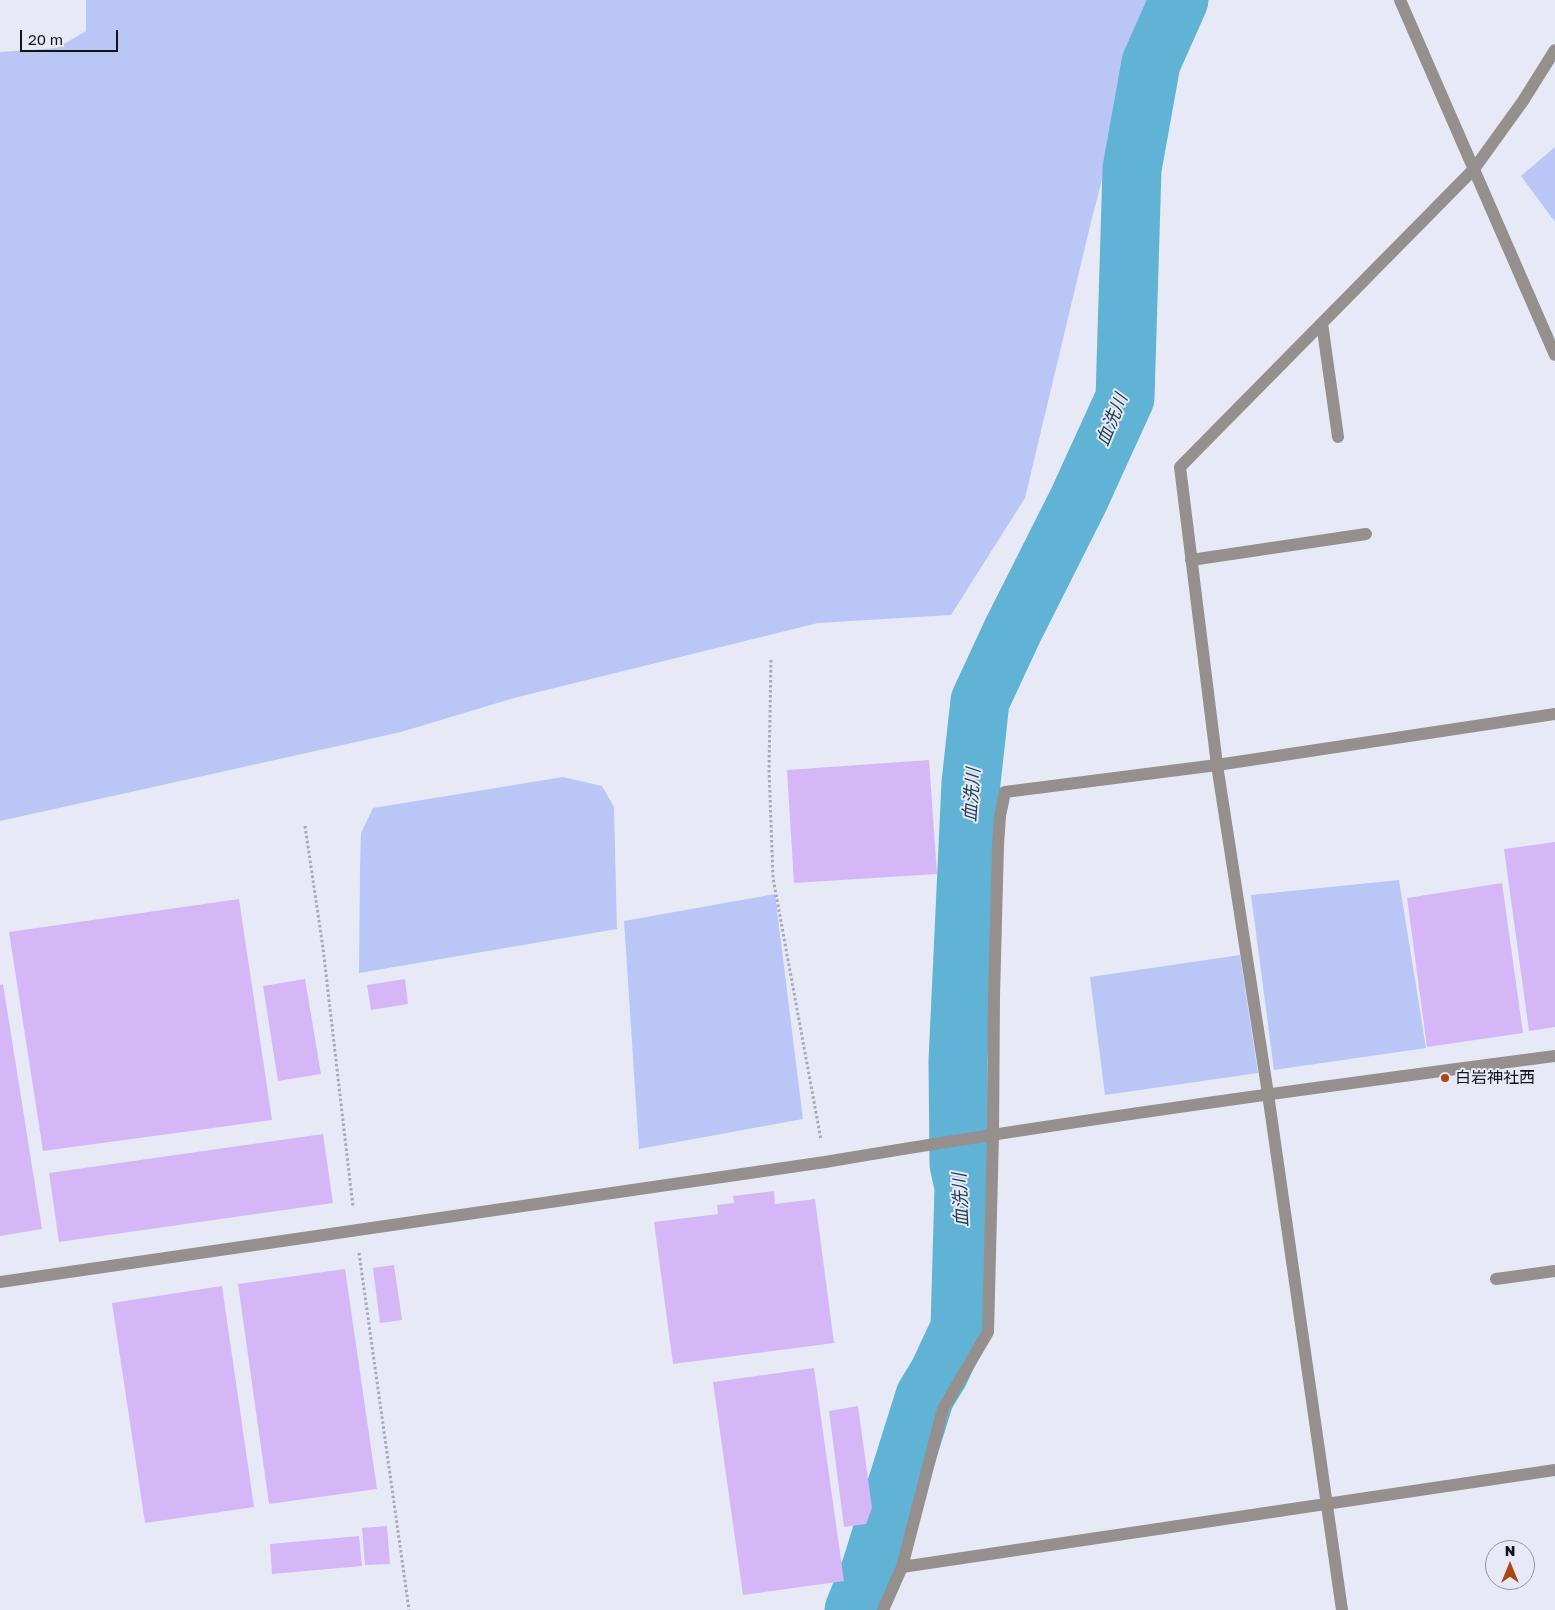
<!DOCTYPE html>
<html>
<head>
<meta charset="utf-8">
<style>
	body { margin:0 }
	#map { position:relative; width:1555px; height:1610px; overflow:hidden; background:#e7eaf6; font-family:"Golos Text",sans-serif }
	canvas { display:block }
	.north { position:absolute; left:1485px; top:1540px; width:50px; height:50px; box-sizing:border-box; background:#e7eaf6; border:1px solid #92949d; border-radius:50%; rotate:0deg; font-size:14px; font-weight:700; line-height:20px; text-align:center; color:#121317 }
	.north::after { content:''; display:block; margin:auto; width:18px; height:22px; background:#ab4711; clip-path:polygon(50% 0,100% 100%,50% 72%,0 100%) }
	.scale { position:absolute; left:20px; top:30px; width:98px; height:22px; box-sizing:border-box; border:2px solid #121317; border-top:0; padding-left:6px; font-size:15px; line-height:18px; white-space:nowrap; color:#121317; -webkit-text-stroke:4px #e7eaf6; paint-order:stroke }
</style>
</head>
<body>
<div id="map">
<canvas width="1555" height="1610"></canvas>
<div class="north">N</div>
<div class="scale">20 m</div>
</div>
<script>
const g = document.querySelector('canvas').getContext('2d');
g.lineJoin = 'round';
function fill(path, color) { g.fillStyle = color; g.fill(path, 'evenodd'); }
function stroke(path, color, width, dash) { g.strokeStyle = color; g.lineWidth = width; g.lineCap = dash ? 'butt' : 'round'; g.setLineDash(dash || []); g.stroke(path); }
function label(font, color, halo, rows, align = 'center') {
  g.font = font + ' "Golos Text","Noto Sans JP",sans-serif'; g.lineWidth = 4; g.setLineDash([]); g.textBaseline = 'middle'; g.strokeStyle = halo; g.fillStyle = color; for (const [text, x, y, turn = 0] of rows) {
    g.save(); g.translate(x, y); g.rotate((+turn || 0) * Math.PI / 180); g.textAlign = isNaN(turn) ? turn : align; if (halo) g.strokeText(text, 0, 0); g.fillText(text, 0, 0); g.restore();
  }
}
const green = new Path2D(`
	M86 0H1149L1091 222 1025 498 951 615 818 623 514 698 401 732 0 821V52L57 48 86 31Z
	M1555 147V222L1521 176Z
	M563 777 602 786 614 807 617 929 359 973 360 866 361 833 373 808Z
	M1399 880 1426 1048 1274 1070 1251 895Z
	M775 894 803 1119 639 1149 624 921Z
	M1240 955 1258 1073 1105 1095 1090 977Z`);
const river = new Path2D(`
	M854 1610 871 1568 925 1396 939 1373 960 1328 964 1187 959 1164 958 1061 971 783 980 701 1013 630 1078 501 1125 398 1132 169 1151 63 1179 0`);
const building = new Path2D(`
	M929 760 937 874 794 883 787 770Z
	M1555 842V1027L1529 1031 1504 849Z
	M1502 883 1523 1033 1427 1047 1407 898Z
	M239 899 272 1120 43 1151 9 932Z
	M305 979 321 1074 278 1081 263 986Z
	M405 979 408 1004 371 1010 367 985Z
	M3 984 42 1229 0 1236V985Z
	M323 1134 333 1203 59 1242 49 1173Z
	M774 1191 775 1204 815 1199 834 1343 673 1364 654 1222 718 1214 717 1205 734 1203 733 1196Z
	M394 1265 402 1320 380 1323 373 1268Z
	M345 1269 377 1489 269 1504 238 1284Z
	M222 1286 254 1507 145 1523 112 1303Z
	M814 1368 844 1581 743 1595 713 1382Z
	M858 1406 872 1508 866 1524 844 1527 829 1411Z
	M387 1526 390 1564 365 1565 362 1528Z
	M359 1536 362 1566 272 1574 270 1544Z`);
const path = new Path2D(`
	M771 660 769 769 773 878 821 1140
	M305 826 323 948 353 1207
	M359 1253 409 1610`);
const service = new Path2D(`
	M1322 323 1338 437
	M1191 560 1366 534
	M1496 1279 1555 1271
	M902 1567 1555 1470
	M1342 1610 1268 1094 1217 765 1180 467 1474 169`);
const minor = new Path2D(`
	M1400 0 1555 355
	M1474 169 1523 101 1555 50
	M883 1610 902 1567 943 1409 988 1332 993 1135 994 996 998 845 1000 816 1005 792 1217 765 1555 714`);
const tertiary = new Path2D(`
	M0 1282 825 1162C1067 1121 1311 1088 1555 1056`);
const markers = [
	[1445,1078,5,"#ab4711"]
];
const poiNames = [
	["白岩神社西",1455,1078]
];
const waterNames = [
	["血洗川",1112,420,-68],
	["血洗川",972,795,-86],
	["血洗川",961,1200,-93]
];
fill(green, '#bac7f6');
stroke(river, '#61b3d6', 59);
fill(building, '#d5b7f8');
stroke(path, '#a6a8b2', 3, [2.5, 2.5]);
stroke(service, '#958f8e', 12);
stroke(minor, '#958f8e', 12);
stroke(tertiary, '#958f8e', 12);
for (const [x, y, r, color] of markers) { const dot = new Path2D(); dot.arc(x, y, r, 0, 2 * Math.PI); g.fillStyle = color; g.fill(dot); stroke(dot, '#e7eaf6', 2); }
label('16px', '#121317', '#e7eaf6', poiNames, 'left');
label('italic 18px', '#1c4150', '#e7eaf6', waterNames);
</script>
</body>
</html>
